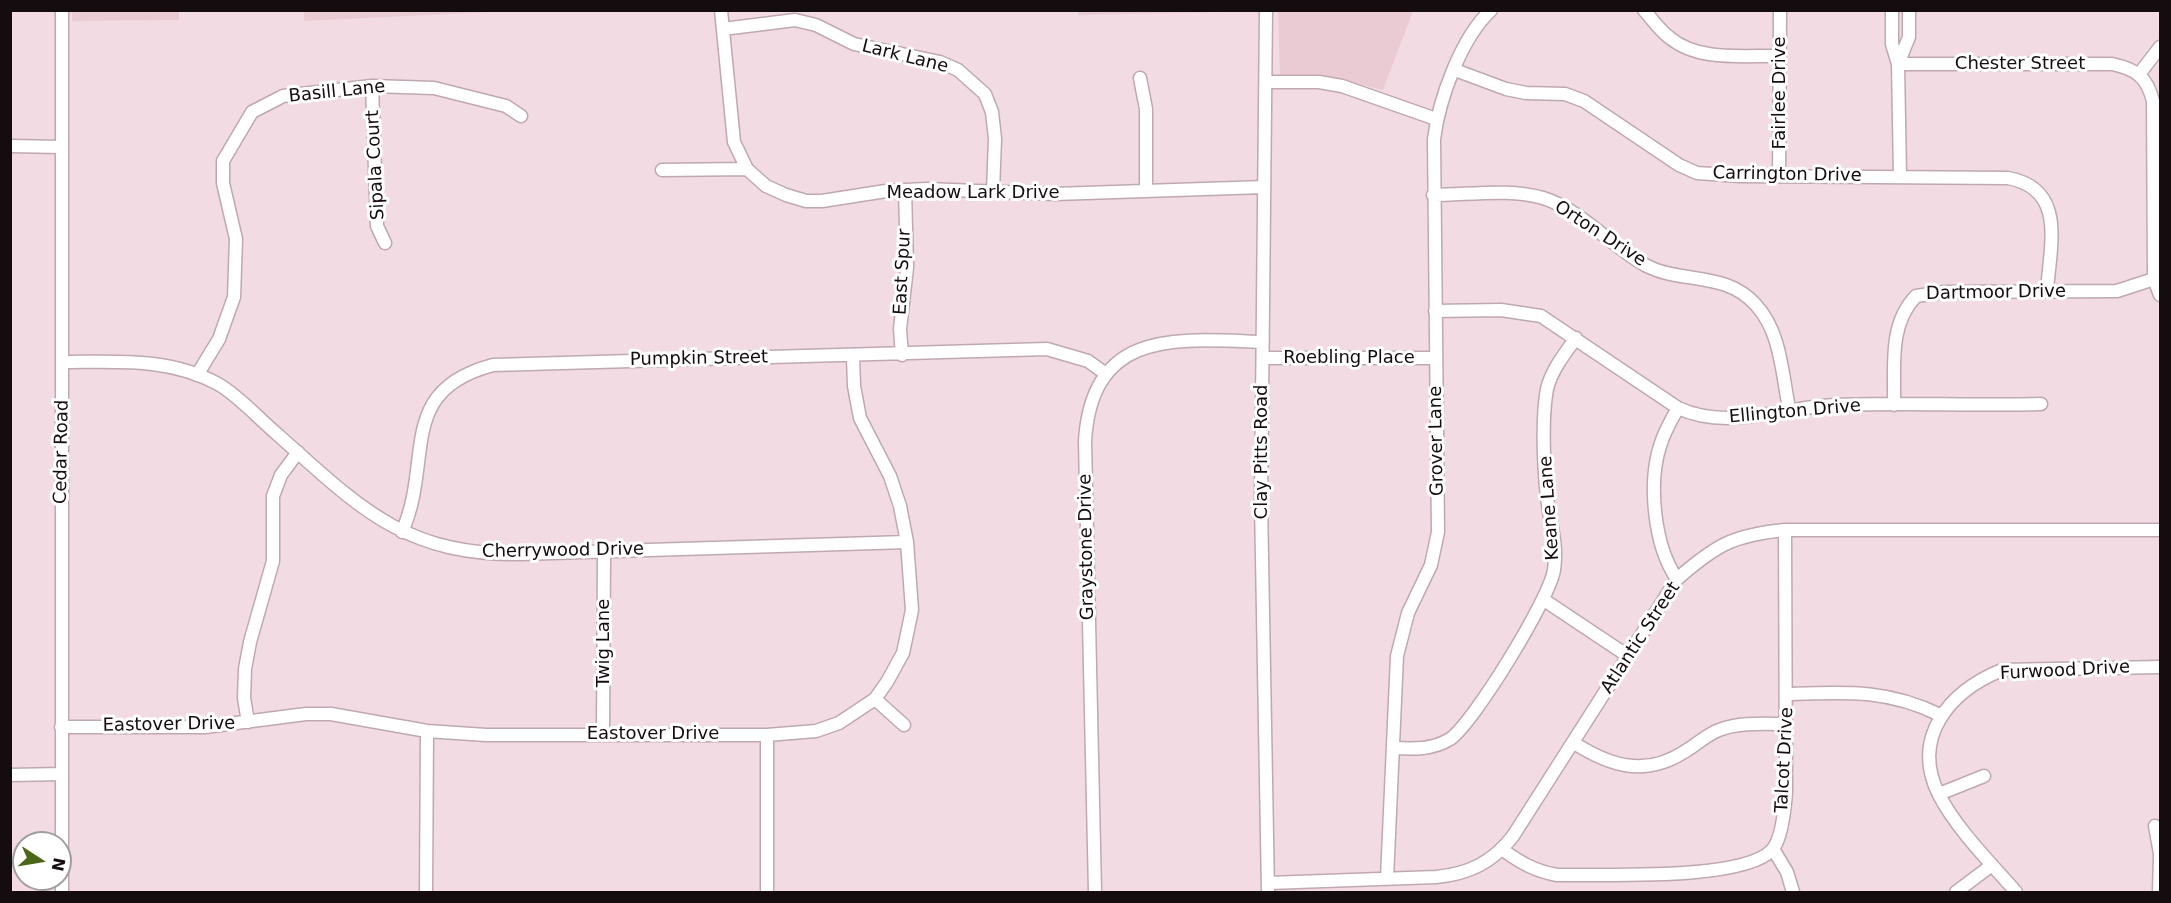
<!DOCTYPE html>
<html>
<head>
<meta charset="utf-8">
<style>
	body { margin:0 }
	#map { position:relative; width:2171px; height:903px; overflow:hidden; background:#f2dbe2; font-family:"DejaVu Sans",sans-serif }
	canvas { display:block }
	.frame { position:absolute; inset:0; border:12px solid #140c0e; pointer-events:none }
	.north { position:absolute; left:12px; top:831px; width:60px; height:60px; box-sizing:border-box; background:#fff; border:2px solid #a19e9f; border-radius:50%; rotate:102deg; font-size:16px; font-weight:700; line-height:24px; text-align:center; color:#140c0e }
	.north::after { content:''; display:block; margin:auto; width:21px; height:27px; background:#4b6618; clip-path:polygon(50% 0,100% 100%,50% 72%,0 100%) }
</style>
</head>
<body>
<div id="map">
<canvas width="2171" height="903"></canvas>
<div class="frame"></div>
<div class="north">N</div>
</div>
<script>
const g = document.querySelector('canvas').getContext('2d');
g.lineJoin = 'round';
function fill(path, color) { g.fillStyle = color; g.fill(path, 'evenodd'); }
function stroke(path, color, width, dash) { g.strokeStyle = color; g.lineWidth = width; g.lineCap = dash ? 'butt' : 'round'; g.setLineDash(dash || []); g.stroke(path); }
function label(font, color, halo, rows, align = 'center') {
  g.font = font + ' "DejaVu Sans",sans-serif'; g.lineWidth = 6; g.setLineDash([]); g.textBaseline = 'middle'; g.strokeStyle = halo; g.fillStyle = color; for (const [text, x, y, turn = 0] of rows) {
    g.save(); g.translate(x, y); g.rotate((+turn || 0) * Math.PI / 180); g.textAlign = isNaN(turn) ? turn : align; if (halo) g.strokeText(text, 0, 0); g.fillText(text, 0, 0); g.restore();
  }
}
const built = new Path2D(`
	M1078 10 1272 11 1078 15Z
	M72 11H179V20L72 21Z
	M304 11V10L511 11 304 21Z
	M1278 11V10L1413 11 1383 90 1328 76 1280 75Z`);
const minor = new Path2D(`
	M721 10 734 142 747 169 766 186 786 195 806 201H822L886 191 926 189 1055 194 1264 187
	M1266 10 1261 502 1268 892
	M1644 10C1652 19 1660 31 1670 38 1699 62 1745 55 1780 56
	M1892 10V44L1898 64 1900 176
	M723 29 795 20 816 25 854 44 940 62 958 70 985 94 992 112 995 139 993 191
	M1898 64H2112C2136 69 2147 77 2153 101L2154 279 2160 295
	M1898 64 1909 37V10
	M1455 70 1506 89 1526 93 1565 94 1584 101 1679 165 1697 173 1740 176 2008 178C2067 189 2050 245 2047 291
	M2140 73 2160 47
	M1140 78 1146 109V191
	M1266 82H1319L1342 86 1436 119
	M372 86 377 226 385 243
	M10 146 62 147
	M662 170 747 169
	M1779 176 1780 10
	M1433 195C1468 195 1510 188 1543 198 1582 210 1611 247 1647 266 1683 284 1726 271 1756 305 1781 332 1782 374 1789 408
	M1435 311 1501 310 1541 316 1678 408C1728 431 1782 407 1835 405 1903 402 1972 406 2041 404
	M902 355 900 329 907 268 905 190
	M1263 358H1436
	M62 362C116 362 169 357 218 384 239 396 258 418 277 434 359 507 403 555 520 554L907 542
	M197 375 219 339 234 297 236 239 223 183V161L252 112 283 96 372 86 434 88 506 106 521 116
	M1894 405C1895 367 1888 325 1916 296L1945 292 2117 291 2154 279
	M402 532C434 460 395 391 493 365L1047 349 1088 361 1106 374
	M1677 579C1654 546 1648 484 1660 446 1664 432 1671 420 1678 408
	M1544 600 1628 656
	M1788 694C1845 692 1888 689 1940 715
	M875 699 904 725
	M248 722 244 698 245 669 250 642 273 561V496L281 475 298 452
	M61 727H205L306 714H331L427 731 486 735H767L816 731 839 723 875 699 887 682 903 653 912 610 907 542 900 506 890 476 860 418 854 386 853 356
	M603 734 604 552
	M1574 743C1610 766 1645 777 1684 752 1696 745 1706 735 1719 730 1740 722 1765 724 1787 724
	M1393 748C1414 749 1432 750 1450 739 1473 724 1550 598 1554 570 1557 549 1553 532 1549 512 1544 480 1541 421 1547 389 1551 371 1565 353 1576 338
	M10 775 61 774
	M1939 794 1984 776
	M2155 826 2160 854
	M1773 849 1787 872 1793 892
	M1503 850C1521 863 1535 871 1557 875 1603 874 1743 881 1772 850 1782 839 1785 806 1786 792L1785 530
	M1387 878 1397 656 1408 613 1431 565 1438 532 1434 139C1439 99 1461 38 1491 10
	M1268 883 1436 877C1469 874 1493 862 1513 836L1677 579C1716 545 1733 535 1785 530H2160
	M62 892V10
	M426 892 427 731
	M767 892V735
	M1095 892 1085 441C1092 328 1177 339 1263 342
	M1956 892 1992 865
	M2016 892C1990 862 1958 831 1939 795 1910 737 1950 691 2002 670L2160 667
	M2159 892 2160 855`);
const streetNames = [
	["Lark Lane",905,57,14],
	["Chester Street",2020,64],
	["Basill Lane",337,92,-6],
	["Fairlee Drive",1780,93,-90],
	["Sipala Court",376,165,-93],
	["Carrington Drive",1787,175,1],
	["Meadow Lark Drive",973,193],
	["Orton Drive",1600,234,33],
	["East Spur",903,272,-87],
	["Dartmoor Drive",1996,293,-1],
	["Roebling Place",1349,358],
	["Pumpkin Street",699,359,-1],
	["Ellington Drive",1795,412,-5],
	["Grover Lane",1437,441,-91],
	["Cedar Road",62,452,-89],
	["Clay Pitts Road",1262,452,-90],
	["Keane Lane",1550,508,-94],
	["Graystone Drive",1087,547,-91],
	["Cherrywood Drive",563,551,-1],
	["Atlantic Street",1641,638,-57],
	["Twig Lane",604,643,-90],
	["Furwood Drive",2065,671,-3],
	["Eastover Drive",169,725,-1],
	["Eastover Drive",653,734],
	["Talcot Drive",1785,760,-87]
];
fill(built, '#eacbd4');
stroke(minor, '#bfa9af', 15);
stroke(minor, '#fff', 12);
label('18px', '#140c0e', '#fff', streetNames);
</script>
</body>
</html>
